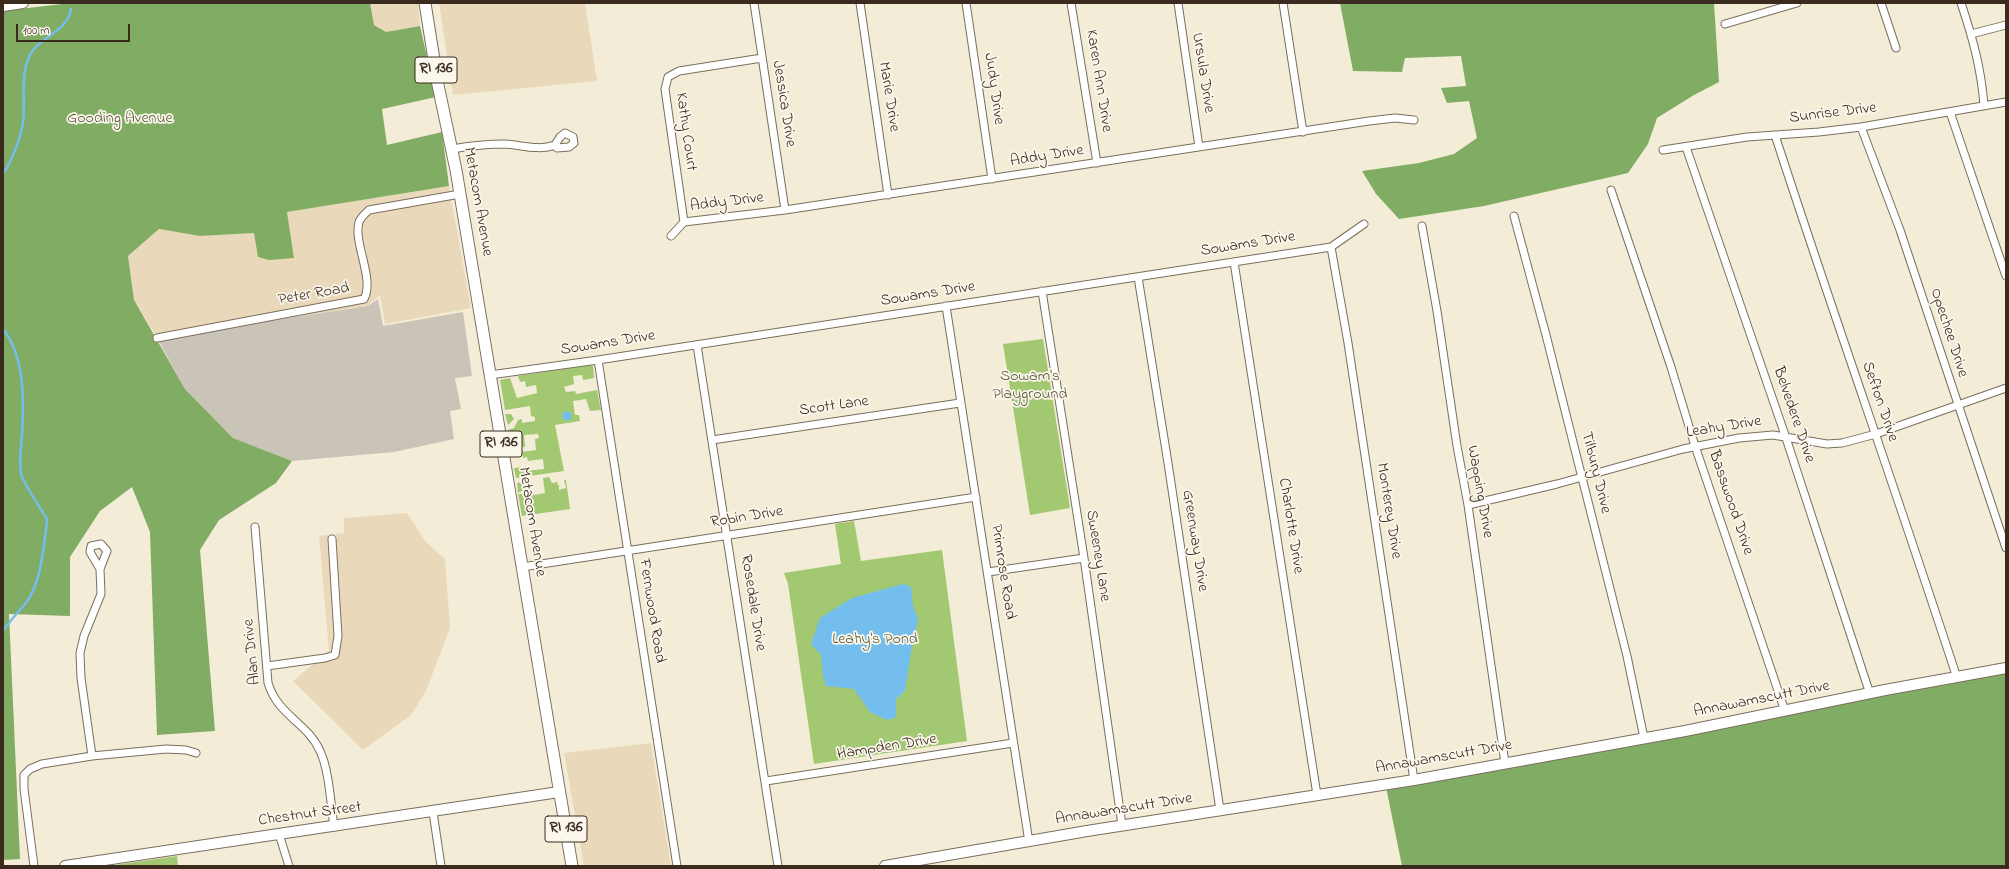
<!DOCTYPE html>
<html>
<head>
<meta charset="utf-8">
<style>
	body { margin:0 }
	#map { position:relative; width:2009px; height:869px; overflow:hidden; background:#f3edd7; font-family:"Indie Flower",sans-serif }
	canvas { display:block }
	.frame { position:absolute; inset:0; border:4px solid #3b2a1e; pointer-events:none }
	.scale { position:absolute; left:16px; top:24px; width:114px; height:18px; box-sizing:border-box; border:2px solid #3b2a1e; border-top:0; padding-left:5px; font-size:12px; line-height:14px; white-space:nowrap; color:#3b2a1e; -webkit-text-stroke:3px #fbf7ec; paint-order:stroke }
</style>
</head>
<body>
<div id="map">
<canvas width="2009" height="869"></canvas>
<div class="frame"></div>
<div class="scale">100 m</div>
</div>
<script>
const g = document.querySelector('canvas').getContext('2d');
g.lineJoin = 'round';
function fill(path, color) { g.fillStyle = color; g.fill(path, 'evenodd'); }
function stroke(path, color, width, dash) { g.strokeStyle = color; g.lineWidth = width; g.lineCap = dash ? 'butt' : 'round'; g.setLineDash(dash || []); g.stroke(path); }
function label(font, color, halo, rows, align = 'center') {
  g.font = font + ' "Indie Flower",sans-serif'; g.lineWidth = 3.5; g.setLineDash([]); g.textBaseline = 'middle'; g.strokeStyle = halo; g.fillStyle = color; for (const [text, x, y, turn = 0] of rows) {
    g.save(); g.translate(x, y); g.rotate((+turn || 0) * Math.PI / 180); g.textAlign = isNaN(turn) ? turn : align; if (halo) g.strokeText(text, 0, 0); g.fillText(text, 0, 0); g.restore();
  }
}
const built = new Path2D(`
	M370 3H418L420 26 386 32 374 25Z
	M439 3H585L597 81 453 95Z
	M449 186 471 308 385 324 380 295 368 306 157 338 134 300 128 256 159 229 200 236 254 233 294 257 287 212Z
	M407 513 426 542 445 559 450 628 426 691 411 715 363 750 293 681 329 651 319 536 344 533V518Z
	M651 743 671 866H584L564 753Z`);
const industrial = new Path2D(`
	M378 299 383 326 463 312 472 376 455 378 461 409 450 411 454 439 394 452 292 461 233 438 185 389 157 338 368 306Z`);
const green = new Path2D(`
	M1043 339 1070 508 1030 515 1003 344Z
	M591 365 593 366 594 378 583 380 582 375 573 376 574 384 564 387 566 392 575 391 576 394 597 390 601 410 590 411 586 399 573 401 575 415H579L580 421 555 425 564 471 516 478 514 468 525 467 526 471 544 469 543 459 528 461 527 457 523 458 522 452 536 450 535 439 539 438 538 434 524 435 525 447H523L517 436 509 434 508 430 514 428 518 420 522 419V423L535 421V417L531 416 530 406 505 410 500 380 510 378 517 398 537 393 536 385 526 387 525 381 520 382 518 376Z
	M505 414H511L514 419 508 425Z
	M509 439 514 440 517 443 516 446 512 449Z
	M549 477 552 483 558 482 557 485H559V490L566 488 564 480H566L570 509 522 516 518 494H534V495L545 493 543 478Z
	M530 480 531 485 518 493 517 483Z
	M854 521 861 561 942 550 967 741 814 764 788 584 784 573 841 564 835 524Z
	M177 856 178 866H108Z`);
const forest = new Path2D(`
	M70 3H370L374 25 386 32 420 26 436 97 382 109 387 145 442 132 449 186 287 212 294 258 269 260 258 257 254 233 200 236 159 229 128 256 134 300 185 389 233 438 292 461 276 483 219 520 200 550 215 731 157 735 150 532 132 487 100 511 70 557V616L9 614 20 859 3 860V11Z
	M1340 3H1714L1719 82 1694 95 1657 118 1648 144 1628 173 1484 206 1399 219 1376 194 1362 171 1419 163 1454 154 1477 138 1469 101 1447 103 1441 88 1466 86 1461 56 1405 58 1402 72 1353 71Z
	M2006 672V866H1402L1386 787Z`);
const water = new Path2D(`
	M562.5 416a4.5 4.5 0 1 1 9 0a4.5 4.5 0 1 1-9 0Z
	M903 584 911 587 913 606 918 620 912 646 905 691 896 699V717L887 720 870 712 854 689 826 686 823 676 821 655 811 644 820 618 852 598Z`);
const stream = new Path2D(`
	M3 173C8 168 10 162 13 155 18 144 21 134 23 123 26 100 19 74 31 53 40 37 69 30 71 9
	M3 329C25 357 24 400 22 435 21 448 19 461 21 474 24 484 41 509 47 519V523C43 548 42 578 28 600 20 611 10 620 3 631`);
const street = new Path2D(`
	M754 3 785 210
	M860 3 888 195
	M966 3 992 179
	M1071 3 1097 163
	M1178 3 1199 147
	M1283 3 1303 132
	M1881 3 1896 48
	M1961 3C1973 39 1981 68 1984 105
	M1725 24 1797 3
	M1971 34 2006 25
	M1950 112 2006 276
	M1861 127 1900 230 2006 548
	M565 133 573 137 574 143 569 147 557 148 555 145 560 137Z
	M1775 135C1834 317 1898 496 1957 678
	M1686 147 1786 438 1870 694
	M452 149C469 146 487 144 505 144 521 145 539 151 555 145
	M1663 150 1747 137 1819 132 1861 127 2006 102
	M1611 190 1671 367 1695 446 1785 711
	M1514 216 1546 335 1627 656 1644 738
	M684 222 785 210 1369 121 1395 118 1414 120
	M1422 226 1437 311 1457 446 1468 505 1505 763
	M671 236 684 222 665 89 668 77 679 71 762 58
	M1331 247 1348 343 1414 780
	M1234 262 1317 795
	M1138 277 1168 463 1220 810
	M1042 291 1084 558 1122 825
	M946 306 1029 842
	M157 338 364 299C375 279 353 243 359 222 361 217 366 213 369 210L460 194
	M697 345 778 866
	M598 360 677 866
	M490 375 598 360 1331 247 1364 224
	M712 440 960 403
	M1468 505 1557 484 1683 449 1739 438 1773 435 1827 444 1842 443 1876 434 2006 388
	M255 527 268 683C278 716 308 723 320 751 329 769 331 806 334 827
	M101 544 107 551 100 569 90 552 91 546Z
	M522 567 976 497
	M988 572 1084 558
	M267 666 325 658 335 655 338 636 332 539
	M92 756 81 678 80 653 84 636 101 594 100 569
	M766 781 1013 743
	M433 812 441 866
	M279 834 289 866
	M34 866 24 789V775L30 769 42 764 92 756 166 749 186 750 196 753`);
const secondary = new Path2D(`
	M3 6 23 3
	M65 866 559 792
	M885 866 1087 831 1414 780 1685 731 1885 690 2006 668`);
const primary = new Path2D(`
	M425 3 438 85 456 170 572 866`);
const shields = [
	[436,70,42],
	[501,444,42],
	[566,829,42]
];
const shieldNames = [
	["RI 136",436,70],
	["RI 136",501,444],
	["RI 136",566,829]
];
const streetNames = [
	["Ursula Drive",1202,73,81],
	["Karen Ann Drive",1098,81,81],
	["Judy Drive",993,89,82],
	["Marie Drive",888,97,81],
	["Jessica Drive",783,104,81],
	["Sunrise Drive",1833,114,-7],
	["Kathy Court",685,132,82],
	["Addy Drive",1047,157,-9],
	["Metacom Avenue",477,202,80],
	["Addy Drive",727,203,-7],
	["Sowams Drive",1248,245,-9],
	["Peter Road",314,295,-10],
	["Sowams Drive",928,295,-9],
	["Opechee Drive",1948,333,72],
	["Sowams Drive",608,344,-9],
	["Sefton Drive",1879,402,71],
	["Scott Lane",834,407,-8],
	["Belvedere Drive",1793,415,71],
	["Leahy Drive",1724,428,-9],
	["Tilbury Drive",1595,473,76],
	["Wapping Drive",1479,492,80],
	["Basswood Drive",1730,503,71],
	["Monterey Drive",1388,511,81],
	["Robin Drive",747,518,-9],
	["Metacom Avenue",531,522,81],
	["Charlotte Drive",1290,526,81],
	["Greenway Drive",1194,541,81],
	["Sweeney Lane",1097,556,81],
	["Primrose Road",1002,572,81],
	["Rosedale Drive",752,603,81],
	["Fernwood Road",651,611,81],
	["Alan Drive",253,652,-96],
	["Annawamscutt Drive",1762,700,-11],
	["Hampden Drive",887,748,-9],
	["Annawamscutt Drive",1444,758,-10],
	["Annawamscutt Drive",1124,810,-9],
	["Chestnut Street",310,815,-8]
];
const parkNames = [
	["Gooding Avenue",120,119],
	["Sowam's",1030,377],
	["Playground",1030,395],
	["Leahy's Pond",875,640]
];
fill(built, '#e9d9ba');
fill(industrial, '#c9c3b8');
fill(green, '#a2c872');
fill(forest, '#81ac64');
fill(water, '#74beed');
stroke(stream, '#74beed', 2.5);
stroke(street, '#7b6e5f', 9);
stroke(secondary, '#7b6e5f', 12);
stroke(primary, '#7b6e5f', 13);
stroke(street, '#fff', 7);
stroke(secondary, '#fff', 10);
stroke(primary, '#fff', 11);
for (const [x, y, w] of shields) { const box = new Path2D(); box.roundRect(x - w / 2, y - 13, w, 26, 3); g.fillStyle = '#fbf7ec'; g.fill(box); stroke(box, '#3b2a1e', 1); }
label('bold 15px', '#3b2a1e', null, shieldNames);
label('16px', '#3b2a1e', '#fbf7ec', streetNames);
label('16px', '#5a5937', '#fbf7ec', parkNames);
</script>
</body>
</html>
